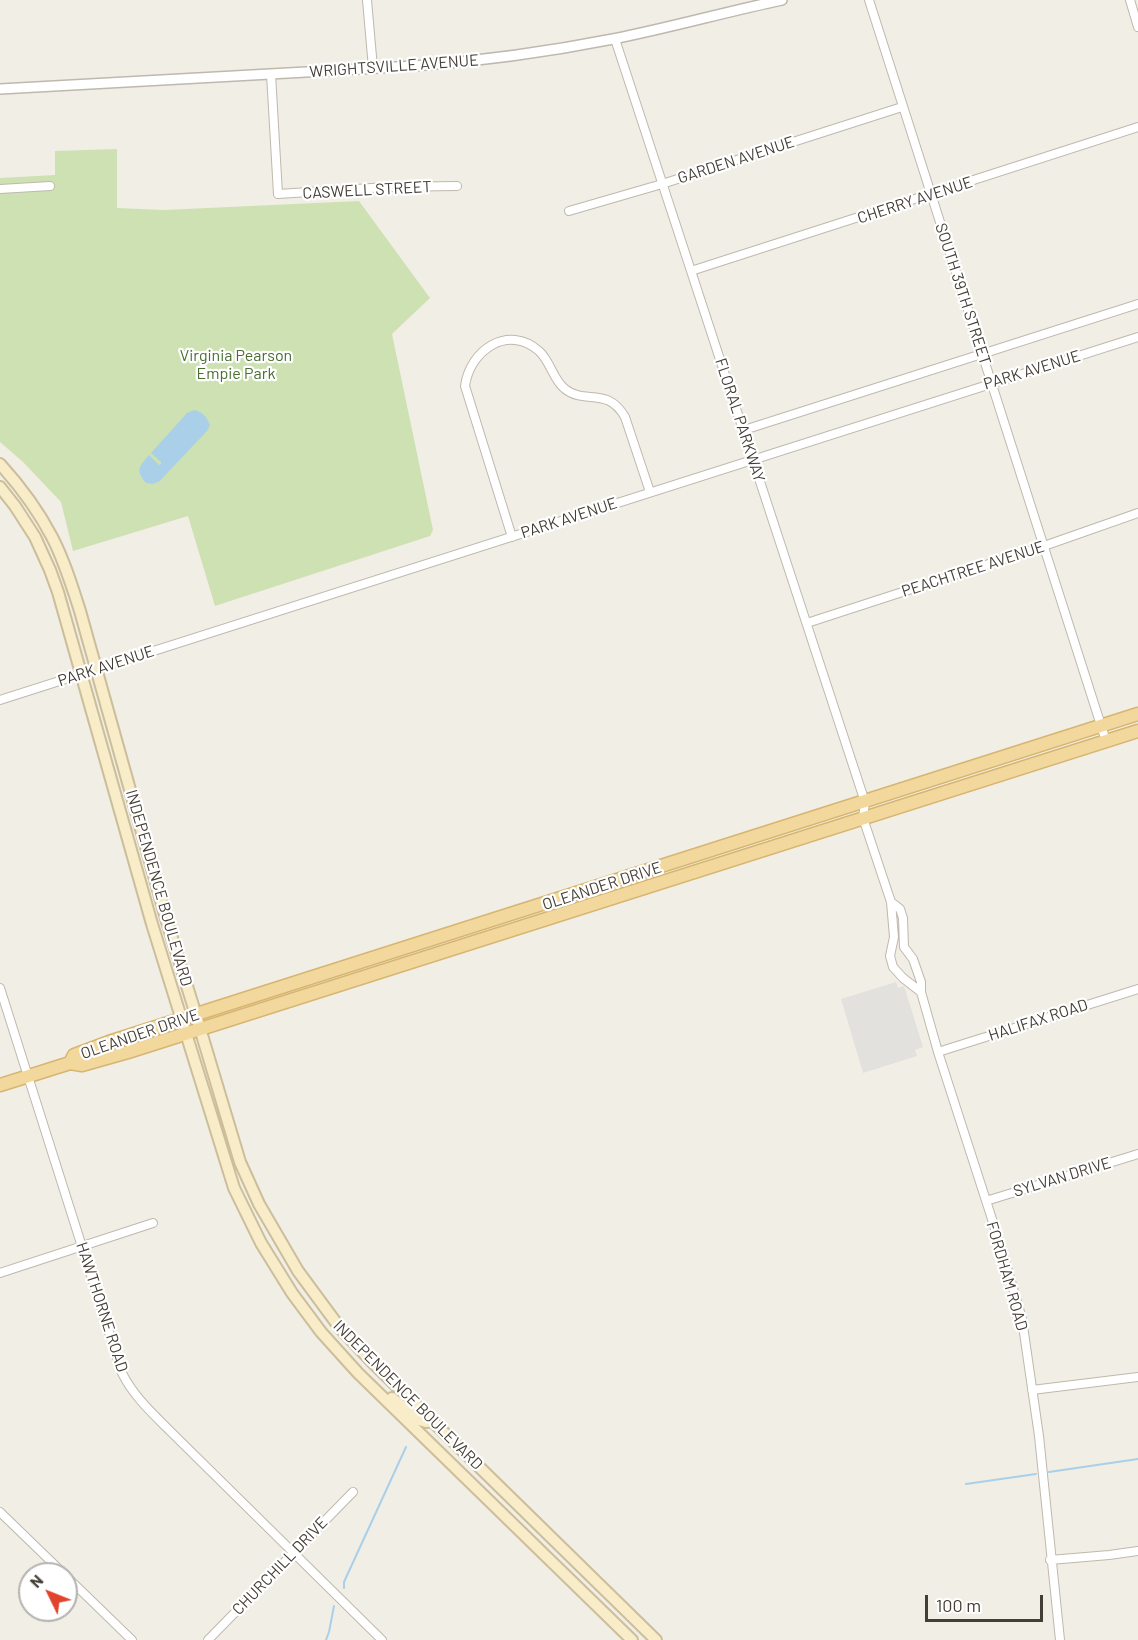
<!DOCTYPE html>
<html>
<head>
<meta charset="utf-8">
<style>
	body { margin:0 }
	#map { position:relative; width:1138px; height:1640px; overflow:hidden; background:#f1eee6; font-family:Barlow,sans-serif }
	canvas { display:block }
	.north { position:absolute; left:18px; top:1562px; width:60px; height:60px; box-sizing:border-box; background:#fff; border:2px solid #b4b2af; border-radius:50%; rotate:313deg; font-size:16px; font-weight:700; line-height:24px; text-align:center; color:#433e36 }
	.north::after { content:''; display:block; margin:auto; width:21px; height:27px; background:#e2432d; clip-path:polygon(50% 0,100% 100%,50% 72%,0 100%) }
	.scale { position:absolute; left:925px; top:1595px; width:118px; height:27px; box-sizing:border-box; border:3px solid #433e36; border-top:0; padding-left:8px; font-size:18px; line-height:21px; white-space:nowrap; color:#433e36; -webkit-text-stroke:4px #fff; paint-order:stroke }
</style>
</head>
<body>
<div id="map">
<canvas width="1138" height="1640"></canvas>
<div class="north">N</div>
<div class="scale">100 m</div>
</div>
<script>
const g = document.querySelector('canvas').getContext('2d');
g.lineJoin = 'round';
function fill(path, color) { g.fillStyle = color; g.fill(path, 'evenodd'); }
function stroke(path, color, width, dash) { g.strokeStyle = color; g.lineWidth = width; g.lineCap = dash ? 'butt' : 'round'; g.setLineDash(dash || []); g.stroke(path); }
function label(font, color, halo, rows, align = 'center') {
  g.font = font + ' Barlow,sans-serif'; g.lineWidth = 4.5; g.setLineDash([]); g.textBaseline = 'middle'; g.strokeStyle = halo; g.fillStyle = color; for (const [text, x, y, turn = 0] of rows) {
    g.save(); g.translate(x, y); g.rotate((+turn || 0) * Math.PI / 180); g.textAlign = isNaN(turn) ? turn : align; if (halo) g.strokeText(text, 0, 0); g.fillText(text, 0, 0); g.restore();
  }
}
const green = new Path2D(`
	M117 149V208L164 210 359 201 430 298 392 334 433 530 430 536 215 606 188 516 73 551 61 502 23 462 0 442V178L55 175V151Z`);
const parking = new Path2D(`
	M896 982 898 988 904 986 923 1047 915 1050 917 1056 863 1073 841 999Z`);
const water = new Path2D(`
	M194 410C203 412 206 416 210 425L207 431 170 470 160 481 153 484 146 483C135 470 139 467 149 455L159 465 161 464V462L151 453 187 413Z`);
const stream = new Path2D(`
	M1049 1472 1138 1459
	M966 1484 1036 1474
	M344 1588V1582L406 1447
	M326 1640 329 1632 334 1606`);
const minor = new Path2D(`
	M367 0 373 68
	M869 0 1106 741
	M1130 0 1138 27
	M615 39 865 802 863 818 891 902 894 937 890 956 893 967 903 978 921 992
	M271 74 278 194 387 187 457 186
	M0 189 50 186
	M569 211 662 184 902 107
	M691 271 1138 127
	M744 430 1138 304
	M512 537 465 386C470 350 508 324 539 351 551 362 553 380 565 389 585 405 607 386 625 417L650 492
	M807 623 1044 546 1138 513
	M0 700 1138 337
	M891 902 900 909 903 918 904 947 913 959 921 982V992L938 1052 1001 1247 1022 1319 1039 1436 1060 1640
	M0 988 122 1373C133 1395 150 1411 167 1428L382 1640
	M938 1052 1138 989
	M986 1201 1138 1154
	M0 1273 153 1223
	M1032 1390 1138 1377
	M0 1512 64 1574
	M1050 1560 1109 1555 1138 1551
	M66 1576 132 1640
	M208 1640 353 1492`);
const tertiary = new Path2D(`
	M0 89 414 66C481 61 547 52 613 39 669 28 725 12 782 0`);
const secondary = new Path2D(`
	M0 464C20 486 38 510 52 537 64 560 72 586 80 611L167 922 196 1015 240 1162 259 1204 298 1271 340 1328 372 1362 656 1640
	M0 487 15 506 35 537 50 570 58 592 152 924 234 1188 261 1243 292 1293 321 1332 358 1373 632 1640
	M392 1398 419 1420 426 1422 432 1421`);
const primary = new Path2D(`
	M70 1063 74 1055 109 1042 1138 714
	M0 1085 70 1063 82 1065 128 1052 1138 731`);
const streetNames = [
	["WRIGHTSVILLE AVENUE",394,66,-4],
	["GARDEN AVENUE",736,160,-18],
	["CASWELL STREET",367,190,-3],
	["CHERRY AVENUE",915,200,-18],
	["SOUTH 39TH STREET",963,294,72],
	["PARK AVENUE",1032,370,-17],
	["FLORAL PARKWAY",740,420,72],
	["PARK AVENUE",569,518,-18],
	["PEACHTREE AVENUE",973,569,-18],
	["PARK AVENUE",106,666,-18],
	["OLEANDER DRIVE",602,886,-18],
	["INDEPENDENCE BOULEVARD",159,888,74],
	["HALIFAX ROAD",1038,1020,-18],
	["OLEANDER DRIVE",140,1034,-19],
	["SYLVAN DRIVE",1062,1177,-17],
	["FORDHAM ROAD",1007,1276,74],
	["HAWTHORNE ROAD",102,1307,72],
	["INDEPENDENCE BOULEVARD",408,1395,45],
	["CHURCHILL DRIVE",280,1566,-46]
];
const parkNames = [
	["Virginia Pearson",236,356],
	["Empie Park",236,374]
];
fill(green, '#cee1b3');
fill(parking, '#e3e1de');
fill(water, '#a9d0e8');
stroke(stream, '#a9d0e8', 2);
stroke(minor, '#bfb8ad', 10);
stroke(tertiary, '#bfb8ad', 12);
stroke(secondary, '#ccbe9b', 14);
stroke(primary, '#d6b570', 15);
stroke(minor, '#fff', 8);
stroke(tertiary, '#fff', 9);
stroke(secondary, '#f8ecc9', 10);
stroke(primary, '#f3d89e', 12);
label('16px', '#433e36', '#fff', streetNames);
label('16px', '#496e30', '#fff', parkNames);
</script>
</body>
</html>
